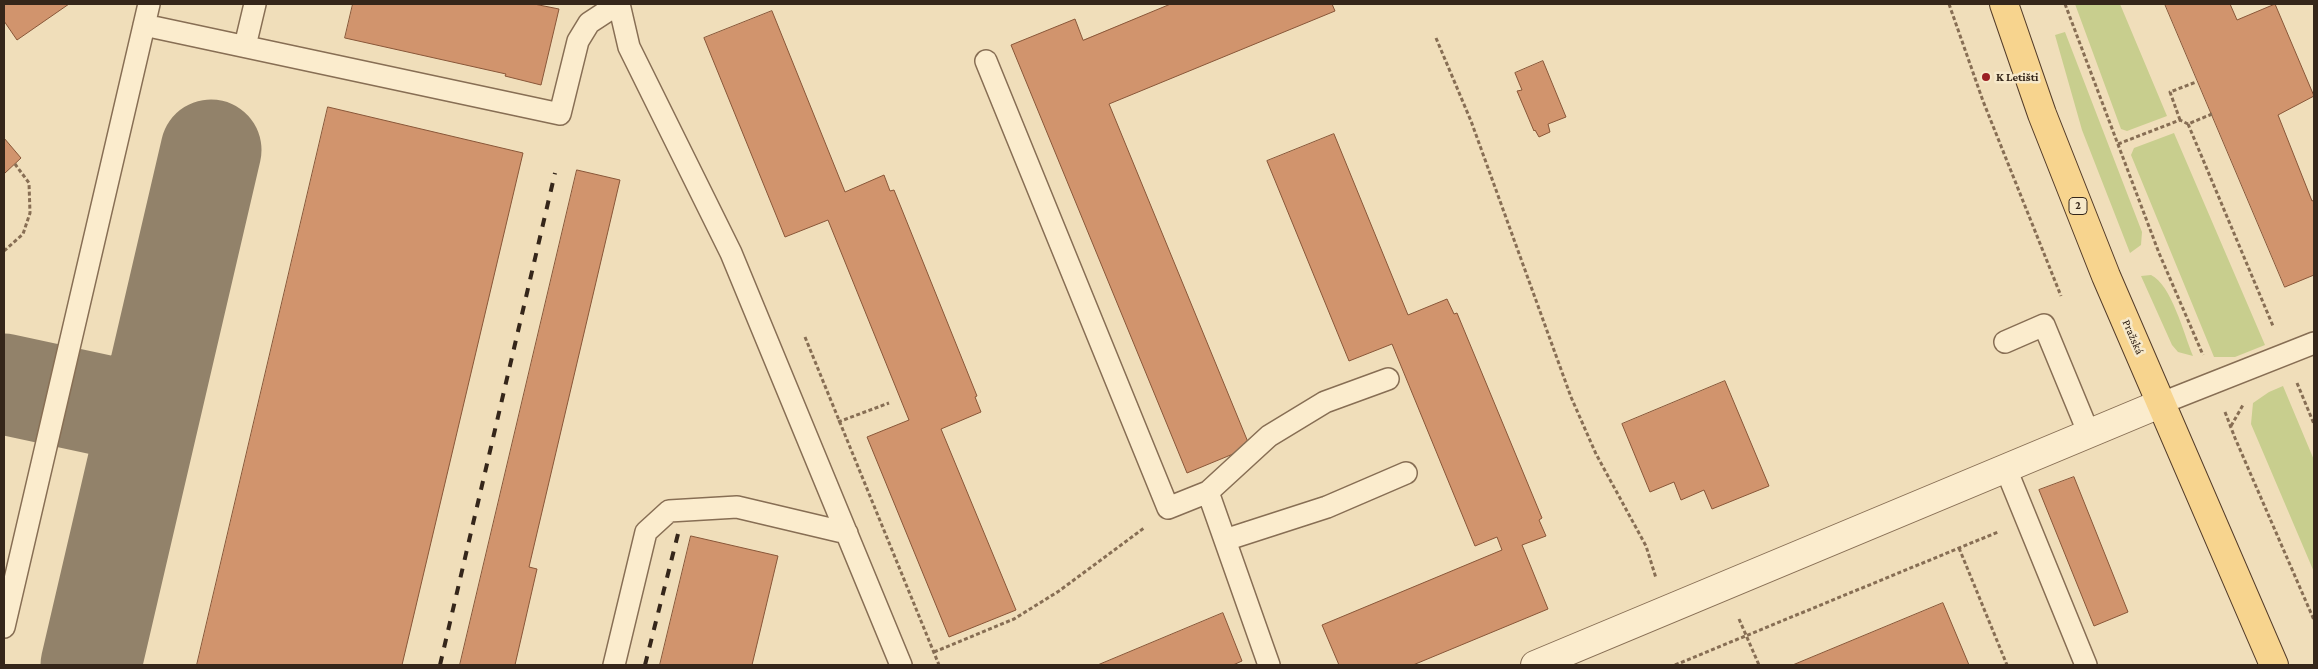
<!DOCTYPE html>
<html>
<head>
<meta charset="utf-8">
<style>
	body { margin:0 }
	#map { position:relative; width:2318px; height:669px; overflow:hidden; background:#f0deba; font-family:"Crimson Pro",serif }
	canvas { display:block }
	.frame { position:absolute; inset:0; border:5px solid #35261a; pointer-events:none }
</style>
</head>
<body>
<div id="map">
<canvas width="2318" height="669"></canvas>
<div class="frame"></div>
</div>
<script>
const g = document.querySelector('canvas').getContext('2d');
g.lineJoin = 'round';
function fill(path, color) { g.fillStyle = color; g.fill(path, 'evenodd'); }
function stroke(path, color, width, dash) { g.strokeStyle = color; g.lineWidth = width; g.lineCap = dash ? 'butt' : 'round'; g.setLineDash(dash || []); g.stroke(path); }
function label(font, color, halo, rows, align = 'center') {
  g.font = font + ' "Crimson Pro",serif'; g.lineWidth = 5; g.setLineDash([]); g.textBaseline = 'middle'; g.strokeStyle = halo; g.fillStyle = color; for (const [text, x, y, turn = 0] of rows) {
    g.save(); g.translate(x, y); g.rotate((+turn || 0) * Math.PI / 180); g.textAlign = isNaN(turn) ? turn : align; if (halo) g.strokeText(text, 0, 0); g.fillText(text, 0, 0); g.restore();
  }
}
const green = new Path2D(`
	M2075 4H2120L2167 116 2127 131 2121 129Z
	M2065 32 2142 232 2141 245 2130 253 2082 130 2055 35Z
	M2174 133 2265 345 2235 357H2214L2131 155 2134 148Z
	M2151 275C2171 284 2184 334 2193 356L2178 352 2172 345 2141 276Z
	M2283 386 2314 460V572L2251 424 2253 403 2269 392Z`);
const taxiway = new Path2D(`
	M4 384 148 415
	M91 665 211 150`);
const building = new Path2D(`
	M4 4H69L17 40 4 21Z
	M353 4H534L559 9 541 85 505 76 506 74 345 38Z
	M1171 4H1332L1335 11 1109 104 1250 447 1187 473 1011 45 1075 19 1083 40Z
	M2165 4H2230L2237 20 2275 4 2314 96 2278 115 2312 201 2314 200V275L2285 287Z
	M772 11 845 192 884 175 890 191 894 190 977 396 975 397 981 412 941 429 1016 610 949 637 867 437 909 420 828 220 785 237 704 38Z
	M1543 61 1566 117 1548 124 1550 132 1539 137 1535 130 1534 131 1517 91 1522 90 1515 73Z
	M328 107 523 153 402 665H197Z
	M1334 134 1408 315 1447 299 1454 314 1457 313 1542 518 1539 520 1546 536 1522 545 1548 609 1413 665H1339L1322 625 1502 550 1497 537 1475 546 1392 344 1349 361 1267 161Z
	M4 138 21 158 4 174Z
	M577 170 620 180 529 567 537 569 515 665H460Z
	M1725 381 1769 486 1712 509 1704 490 1681 500 1674 482 1650 492 1622 424Z
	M2074 477 2128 612 2094 626 2039 490Z
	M691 536 778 556 752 665H660Z
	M1943 603 1969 665H1793Z
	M1223 613 1242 661 1233 665H1098Z`);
const path = new Path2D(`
	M1949 4 1983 101 2061 296
	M2065 4 2159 253 2203 355
	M1436 38 1471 121 1571 397 1596 454 1646 546 1656 578
	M2180 120 2170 92 2196 82
	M2188 124 2273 326
	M2118 144 2180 120 2188 124 2212 114
	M4 251 23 234 30 213 29 183 15 164
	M805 337 939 665
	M2297 383 2314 424
	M2225 412 2235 438 2314 620
	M838 422 889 403
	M2231 426 2243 405
	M1959 548 2007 665
	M1739 619 1759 665
	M934 652 1014 619 1059 591 1144 528
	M1675 665 1998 532`);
const lane = new Path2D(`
	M619 4 629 47 731 253 901 665
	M144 25 560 114 578 41 589 23 618 4
	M245 46 255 4
	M986 61 1168 508 1208 492 1269 665
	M2005 342 2044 325 2089 434
	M2162 403 2314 343
	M2006 469 2086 665
	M1208 492 1269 436 1325 402 1388 379
	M1225 540 1327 507 1406 473
	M4 627 149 4
	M614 665 646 532 669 511 737 507 847 533`);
const street = new Path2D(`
	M1535 665 2162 403`);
const primary = new Path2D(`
	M2004 4 2042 114 2106 276 2274 665`);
const rail = new Path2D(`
	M440 665 555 173
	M645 665 678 534`);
const markers = [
	[1986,77,5,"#9a2024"]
];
const shields = [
	[2078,206,18]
];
const shieldNames = [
	["2",2078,206]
];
const poiNames = [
	["K Letišti",1996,77]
];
const streetNames = [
	["Pražská",2133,337,66]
];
fill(green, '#c8ce8e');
stroke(taxiway, '#92826a', 101);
fill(building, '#d1946d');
stroke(building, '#885638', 1);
stroke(lane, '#876e54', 24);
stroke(street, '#876e54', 30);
stroke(primary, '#543c29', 30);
stroke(path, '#876e54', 3, [4, 2.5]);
stroke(lane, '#fbeccd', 21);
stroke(street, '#fbeccd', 28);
stroke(primary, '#f7d48e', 28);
stroke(rail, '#35261a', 4, [9, 9]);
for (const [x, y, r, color] of markers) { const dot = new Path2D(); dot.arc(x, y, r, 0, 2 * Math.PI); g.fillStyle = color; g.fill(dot); stroke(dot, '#f7e9ca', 2); }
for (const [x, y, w] of shields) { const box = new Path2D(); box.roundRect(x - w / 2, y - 8.5, w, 17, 4); g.fillStyle = '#f7e9ca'; g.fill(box); stroke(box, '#35261a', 1); }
label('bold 11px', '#35261a', null, shieldNames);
label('bold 12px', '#35261a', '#f7e9ca', poiNames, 'left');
label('12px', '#35261a', '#f7e9ca', streetNames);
</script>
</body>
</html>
